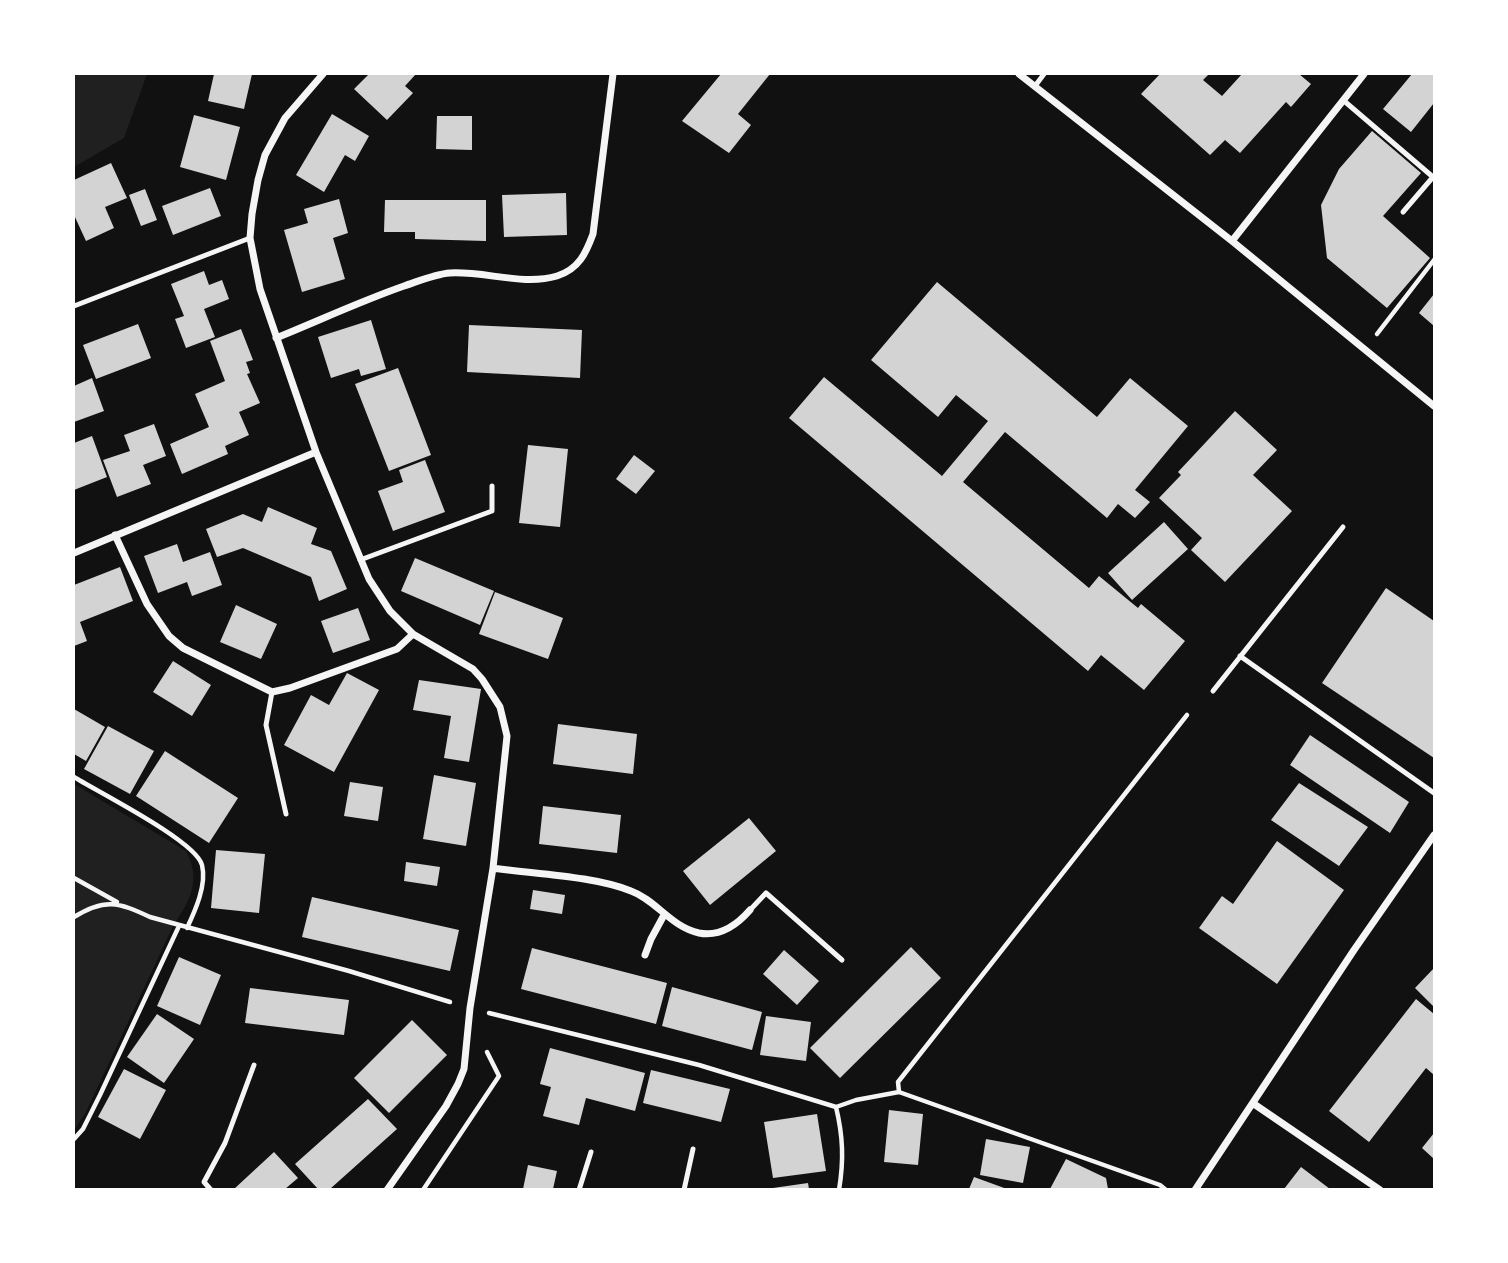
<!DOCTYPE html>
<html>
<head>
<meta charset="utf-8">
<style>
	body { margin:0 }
	#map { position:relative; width:1508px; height:1263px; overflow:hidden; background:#111; font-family:Helvetica,sans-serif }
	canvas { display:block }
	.frame { position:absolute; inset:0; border:75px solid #fff; pointer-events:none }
</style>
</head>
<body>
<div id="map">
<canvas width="1508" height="1263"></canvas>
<div class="frame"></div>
</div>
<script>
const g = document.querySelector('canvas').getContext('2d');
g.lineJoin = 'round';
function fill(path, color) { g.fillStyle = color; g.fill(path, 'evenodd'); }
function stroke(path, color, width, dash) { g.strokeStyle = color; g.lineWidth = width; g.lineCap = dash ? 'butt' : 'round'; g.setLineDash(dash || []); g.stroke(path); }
const green = new Path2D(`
	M74 74H147L124 138 74 167Z
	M74 784 186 851C201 879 191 900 174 924L85 1114 74 1130Z`);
const building = new Path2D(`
	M214 74H252L244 109 208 101Z
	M369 74H416L405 86 413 93 387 120 354 89Z
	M721 74H770L738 114 751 125 729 153 682 121Z
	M1160 74H1209L1203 80 1222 96 1242 74H1299L1311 84 1291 107 1286 102 1240 153 1225 140 1210 155 1141 94Z
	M1412 74H1434V103L1411 132 1383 109Z
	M332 114 369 136 355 161 345 155 324 192 296 175Z
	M194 115 240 127 226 180 180 167Z
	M437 116H472V150L436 149Z
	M1372 131 1421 173 1383 216 1430 258 1387 308 1327 258 1321 205 1339 169Z
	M111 163 127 198 105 207 114 228 86 241 74 215V180Z
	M210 188 221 216 173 235 162 206Z
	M145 189 157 220 141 226 129 195Z
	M566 193 567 235 504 237 502 195Z
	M339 199 348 233 333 238 345 279 302 292 284 230 308 223 304 209Z
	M385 200H486V241L415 239V232H384Z
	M204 271 209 285 222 280 229 299 204 309 215 337 186 348 175 319 184 316 171 284Z
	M937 282 1097 417 1130 378 1188 426 1135 490 1150 502 1135 518 1118 504 1107 518 1005 432 963 482 1089 588 1099 576 1138 608 1141 604 1185 641 1144 690 1101 655 1088 671 789 418 824 377 942 476 988 421 956 395 938 417 871 360Z
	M1434 294V326L1419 313Z
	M371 320 386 369 361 376 359 369 331 378 318 337Z
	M138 324 151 358 96 379 83 345Z
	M469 325 582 330 580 378 467 372Z
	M241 329 253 360 246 362 250 373 247 374 260 403 239 412 249 435 225 446 228 454 182 474 170 444 209 427 195 394 225 381 210 341Z
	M398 368 431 455 389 471 355 384Z
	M92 378 104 411 74 422V386Z
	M1235 411 1277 450 1253 475 1292 511 1225 582 1191 550 1202 538 1159 498 1181 475 1178 472Z
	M154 424 166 456 143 465 151 484 117 497 103 460 130 451 124 435Z
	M92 436 107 477 74 490V443Z
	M528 445 568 449 560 527 519 523Z
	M634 455 655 471 636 494 616 479Z
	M425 460 445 512 393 531 378 491 403 482 399 470Z
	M268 507 317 528 311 544 331 551 347 589 319 601 311 577 243 548 217 557 206 529 243 514 262 522Z
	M1164 522 1188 549 1132 600 1108 573Z
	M177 544 183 562 210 552 222 585 192 596 187 582 158 593 144 556Z
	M415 558 494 591 480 625 401 591Z
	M120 567 133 601 80 622 87 641 74 646V585Z
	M1386 588 1434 621V758L1322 683Z
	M495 592 563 618 548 659 479 634Z
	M236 605 277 624 261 659 220 642Z
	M358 608 370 640 333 653 321 621Z
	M173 661 211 685 192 716 153 692Z
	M347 673 379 690 334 772 284 745 311 695 329 705Z
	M419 680 481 689 469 762 444 758 451 716 413 710Z
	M74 709 105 727 86 761 74 754Z
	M558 724 637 734 633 774 553 764Z
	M108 726 154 751 130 794 84 769Z
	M1310 735 1409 802 1390 833 1290 765Z
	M165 751 238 798 209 843 136 796Z
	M434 775 476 783 466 846 423 839Z
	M350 782 383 787 378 821 344 816Z
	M1299 783 1368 827 1339 866 1271 820Z
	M543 806 621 815 617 853 539 844Z
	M749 818 776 851 710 905 683 871Z
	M1277 841 1344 890 1277 984 1199 928 1222 896 1233 904Z
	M216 850 265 854 259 913 211 908Z
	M406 862 440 867 437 886 404 881Z
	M533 890 565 895 562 914 530 909Z
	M312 897 459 930 450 971 302 937Z
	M911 947 941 978 840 1078 810 1048Z
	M532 948 667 983 656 1024 521 989Z
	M784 950 819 981 797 1005 763 974Z
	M179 957 221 975 200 1025 157 1006Z
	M1434 968V1007L1415 988Z
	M672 987 762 1012 752 1050 662 1026Z
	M250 988 349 1000 344 1035 245 1023Z
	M1416 999 1434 1014V1075L1426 1068 1369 1142 1329 1111Z
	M157 1014 194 1039 164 1083 127 1057Z
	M766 1016 811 1022 806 1061 760 1055Z
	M412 1020 447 1055 389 1113 354 1078Z
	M550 1048 645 1073 635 1111 586 1098 579 1125 543 1116 551 1087 540 1084Z
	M124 1069 166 1090 140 1139 98 1117Z
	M651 1070 730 1089 721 1122 643 1103Z
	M368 1099 397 1129 330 1189H318L295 1164Z
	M889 1110 923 1114 918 1165 884 1162Z
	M817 1114 826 1171 773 1178 764 1122Z
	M1434 1133V1159L1422 1148Z
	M986 1139 1030 1147 1023 1183 980 1175Z
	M274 1152 298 1178 285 1189H234Z
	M1066 1159 1106 1178 1108 1189H1050Z
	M528 1165 557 1171 553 1189H523Z
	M1301 1167 1330 1189H1284Z
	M974 1177 1007 1189H969Z
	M808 1183 809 1189H773V1188Z`);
const path = new Path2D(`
	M1377 334 1434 260
	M74 777C98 792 196 841 202 865 207 885 195 911 187 928
	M74 878 117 902
	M74 917C105 898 118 902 150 917L349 971 450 1002
	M489 1013 699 1065 836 1107 856 1100 899 1092 898 1082 1187 715
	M899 1092 1160 1185 1166 1190
	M836 1107C843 1136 844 1160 839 1190
	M74 1139 83 1129 100 1095 179 926
	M423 1190 499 1076 487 1052`);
const service = new Path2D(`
	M1035 86 1044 74
	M1343 100 1433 177 1403 212
	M74 306 250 238
	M360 560 492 511V486
	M1240 656 1434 793
	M1213 691 1343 527
	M272 692 266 725 286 814
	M750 910 766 893 842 960
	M211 1190 204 1182 225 1143 254 1065
	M579 1190 591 1152
	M684 1190 693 1149`);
const minor = new Path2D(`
	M323 74 285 118 265 155 258 180 252 214 250 238 260 289 316 452 369 579 390 611 413 634 473 669 482 679 500 707 507 736 493 868 470 1008 464 1069 458 1084 446 1106 387 1190
	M1019 74 1232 241 1434 406
	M1232 241 1364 74
	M276 338C318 321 361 301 404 286 419 281 435 274 450 273 485 271 523 286 557 276 579 269 586 253 593 234L613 74
	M115 535 147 604 169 636 183 648 272 692 290 688 397 649 413 634
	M74 553 316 452
	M493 868C534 874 594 876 631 891 656 900 671 927 699 933 720 937 737 925 750 910
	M645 955 651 939 664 915
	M1254 1104 1380 1190
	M1195 1190 1354 950 1434 835`);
fill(green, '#202020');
fill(building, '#d3d3d3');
stroke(path, '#f5f5f5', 4.5);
stroke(service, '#f5f5f5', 5);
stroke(minor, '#f5f5f5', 7);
</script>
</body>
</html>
